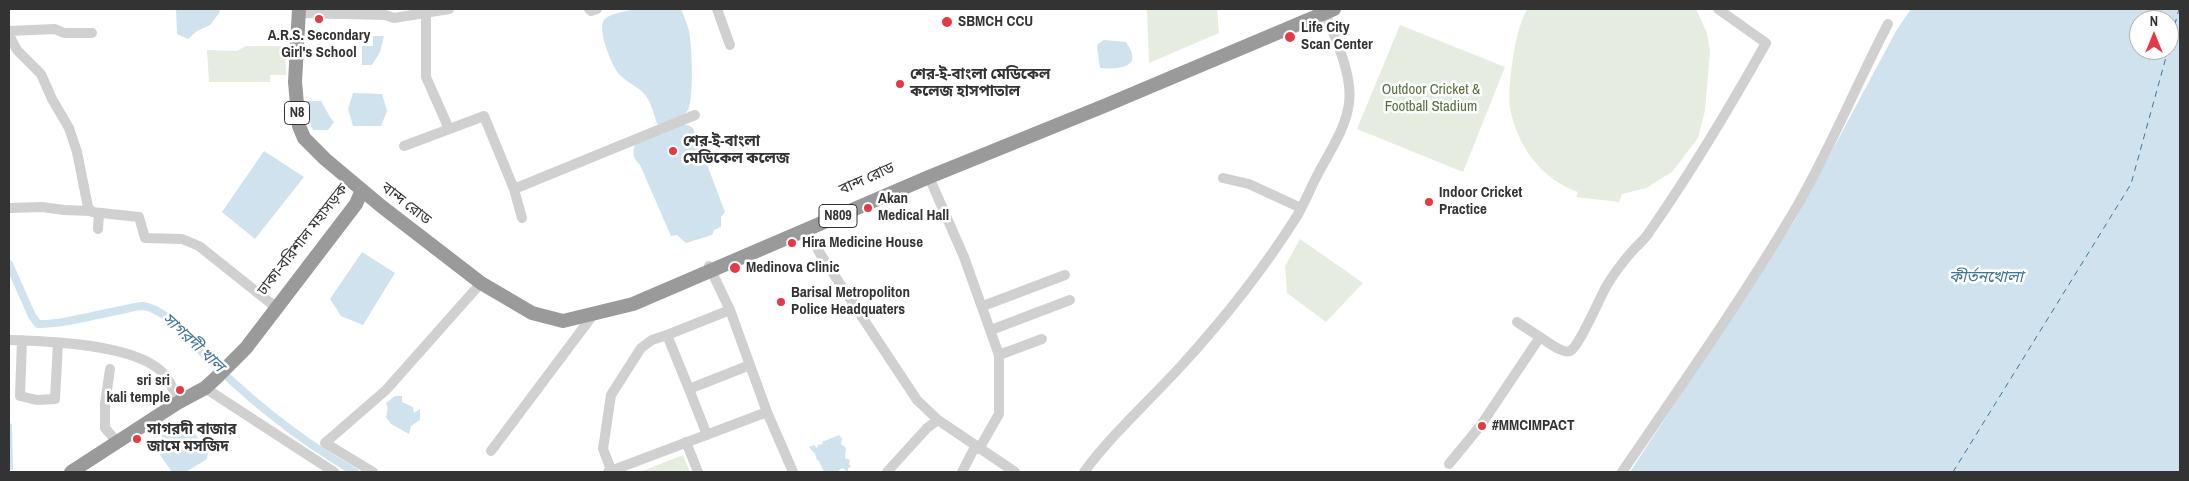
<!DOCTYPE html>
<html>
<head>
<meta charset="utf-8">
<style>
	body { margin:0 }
	#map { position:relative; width:2189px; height:481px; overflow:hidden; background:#fff; font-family:"Archivo Narrow",sans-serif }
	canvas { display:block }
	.frame { position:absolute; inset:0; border:10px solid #333; pointer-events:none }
	.north { position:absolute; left:2129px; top:10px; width:50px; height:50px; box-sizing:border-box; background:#fff; border:1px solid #adadad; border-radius:50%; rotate:0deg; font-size:14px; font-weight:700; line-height:20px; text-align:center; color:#333 }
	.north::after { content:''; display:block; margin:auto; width:18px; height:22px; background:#e63946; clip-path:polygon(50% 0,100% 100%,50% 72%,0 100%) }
</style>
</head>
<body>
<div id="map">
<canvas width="2189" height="481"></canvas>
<div class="frame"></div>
<div class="north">N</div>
</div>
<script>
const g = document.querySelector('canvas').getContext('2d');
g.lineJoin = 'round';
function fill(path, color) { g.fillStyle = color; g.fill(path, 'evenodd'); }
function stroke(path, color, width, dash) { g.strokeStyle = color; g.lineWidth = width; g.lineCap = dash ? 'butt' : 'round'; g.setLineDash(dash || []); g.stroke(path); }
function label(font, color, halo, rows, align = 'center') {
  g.font = font + ' "Archivo Narrow","Noto Sans Bengali",sans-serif'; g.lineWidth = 5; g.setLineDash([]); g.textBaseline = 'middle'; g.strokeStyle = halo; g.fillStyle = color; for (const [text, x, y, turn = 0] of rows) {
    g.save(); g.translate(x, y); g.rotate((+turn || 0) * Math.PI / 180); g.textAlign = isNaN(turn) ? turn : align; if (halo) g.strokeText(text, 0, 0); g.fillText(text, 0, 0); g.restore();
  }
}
const green = new Path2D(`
	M1147 9H1217L1219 33 1149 63Z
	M1527 9H1696L1707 33 1710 51 1705 111 1698 138 1672 172 1646 188 1622 194 1619 202 1576 197 1578 192C1544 180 1521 151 1512 117 1507 100 1510 81 1512 64 1515 44 1518 27 1527 9Z
	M1400 25 1505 67 1463 172 1357 129Z
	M246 46H285L286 75H270V82H209L207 50 237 51Z
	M1300 239 1363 283 1326 322 1287 293 1285 266Z
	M683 455 690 472H640Z`);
const water = new Path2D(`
	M176 9H219L220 12 210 25 197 31 188 39 177 34Z
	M636 9H681C684 16 687 24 689 31 692 45 694 98 688 110 683 118 666 125 657 124 654 114 652 105 646 96 638 86 627 83 619 74 612 67 597 29 604 20 610 13 627 11 636 9Z
	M1911 9H2180V472H1630L1795 220 1896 31ZM2139 20H2169V50H2139Z
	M373 36H384L380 52 372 65H362V46H373Z
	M1104 40 1126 42C1128 46 1131 50 1132 54 1136 70 1109 69 1100 68L1097 47 1098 44Z
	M353 93 382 94 387 111 381 126H353L348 109Z
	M308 101H321L330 117 334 122 328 130H313L309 119Z
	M681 125H688L693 128 725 212 721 217V227L714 230 712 235 686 243 677 235 671 236 640 165C633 158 632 154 635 144Z
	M264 151 304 177 255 239 222 212Z
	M362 252 395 273 363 325 341 316 330 299Z
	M395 396H402V402L413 407 414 413 420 409V420L411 426 409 434 391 424 386 417 388 408 386 403Z
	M9 423 12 424 13 470H9Z
	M174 424 180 433 190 427 208 452 207 459 186 472H172L160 455 165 449 164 440 159 434Z
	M839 435 842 439 841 444 846 448 845 458 850 460 849 464 851 467 848 468V472L842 468 837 472H824L819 461 817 460 815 454 809 447 814 445 817 448 818 445 823 444 822 442Z`);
const canal = new Path2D(`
	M9 264 32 316 38 324C66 324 93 315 121 310 127 309 136 306 143 306 164 309 180 330 194 344 241 393 296 438 355 472`);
const ferry = new Path2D(`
	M2169 46 2179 9
	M1953 472 2131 184 2168 50`);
const minor = new Path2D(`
	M589 9 591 11 597 9
	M717 9 730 45
	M299 13 385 15 394 18 449 9
	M426 13V77L449 129
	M9 31 55 29 64 33H92
	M9 35 17 50 41 74 52 99 69 128 77 152 88 207 92 212 139 217 145 238 182 239 199 246 273 305
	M404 146 484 116 514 189 522 218
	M929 177 964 257 999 355V414L979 449
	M1223 178 1249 184 1301 208
	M514 189 695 115
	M9 208 42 207 64 210 91 211
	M98 229 99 213
	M807 230 821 255 917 400 938 420 1015 472
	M709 266 730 310 667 335 689 389 750 365
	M983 306 1065 275
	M991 330 1070 300
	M1540 337C1547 341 1562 354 1570 351 1579 347 1600 297 1607 285 1615 272 1625 259 1635 248 1640 243 1646 238 1650 231 1692 171 1730 107 1766 43L1718 9
	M9 340C48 341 124 344 156 367 168 375 173 389 179 402
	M22 340 20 396 37 400 55 399 58 343
	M999 355 1042 339
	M110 369 105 404V428L117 442
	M205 388 334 472
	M689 389 707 435
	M767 412 793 472
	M686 442 698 472
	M491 451 593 315
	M1449 464 1481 425 1540 337 1517 322
	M373 472 325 443 386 390 481 283
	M608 472 767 412 730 310
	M612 472 603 449 611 395 641 348 652 340 667 335
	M887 472 927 428 938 420
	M962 472 975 447
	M1084 472C1113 433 1149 401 1181 366 1224 319 1263 270 1297 216 1305 202 1311 187 1319 172 1330 151 1346 128 1349 103 1353 75 1334 34 1323 9
	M1622 472C1680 387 1740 302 1793 213 1829 152 1855 87 1888 24`);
const highway = new Path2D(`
	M299 9 295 82 299 126 304 138 325 159 381 206 481 283 532 313 563 321 633 304 929 177 1104 106 1334 9
	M71 472 179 402 205 388 216 378 246 348 356 204 362 190`);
const markers = [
	[319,19,5,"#e63946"],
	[947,22,6,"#e63946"],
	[1290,37,6,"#e63946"],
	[900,84,5,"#e63946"],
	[673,151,5,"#e63946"],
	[1429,202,5,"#e63946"],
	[868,208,5,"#e63946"],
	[792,243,5,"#e63946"],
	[735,268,6,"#e63946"],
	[781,302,5,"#e63946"],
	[180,390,5,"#e63946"],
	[1482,426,5,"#e63946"],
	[137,439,5,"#e63946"]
];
const shields = [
	[297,113,25],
	[838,216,38]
];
const shieldNames = [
	["N8",297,113],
	["N809",838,216]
];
const poiNames = [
	["SBMCH CCU",958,22],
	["Life City",1301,28],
	["Scan Center",1301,45],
	["A.R.S. Secondary",319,36,"center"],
	["Girl's School",319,53,"center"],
	["শের-ই-বাংলা মেডিকেল",910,75],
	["কলেজ হাসপাতাল",910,92],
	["শের-ই-বাংলা",683,142],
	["মেডিকেল কলেজ",683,159],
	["Indoor Cricket",1439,193],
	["Practice",1439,210],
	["Akan",878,199],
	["Medical Hall",878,216],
	["Hira Medicine House",802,243],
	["Medinova Clinic",746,268],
	["Barisal Metropoliton",791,293],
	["Police Headquaters",791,310],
	["sri sri",170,381,"right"],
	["kali temple",170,398,"right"],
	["#MMCIMPACT",1492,426],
	["সাগরদী বাজার",147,430],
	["জামে মসজিদ",147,447]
];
const parkNames = [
	["Outdoor Cricket &",1431,90],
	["Football Stadium",1431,107]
];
const streetNames = [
	["বান্দ রোড",867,179,-24],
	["বান্দ রোড",406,204,38],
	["ঢাকা-বরিশাল মহাসড়ক",303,240,-52]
];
const waterNames = [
	["কীর্তনখোলা",1986,278],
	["সাগরদী খাল",193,343,43]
];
fill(green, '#e6ecdf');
fill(water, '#cfe2ee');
stroke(canal, '#cfe2ee', 8);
stroke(ferry, '#3f7597', 1, [6, 5]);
stroke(minor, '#d0d0d0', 10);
stroke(highway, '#9a9a9a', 14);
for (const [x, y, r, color] of markers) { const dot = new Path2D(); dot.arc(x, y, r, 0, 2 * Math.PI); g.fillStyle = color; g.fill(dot); stroke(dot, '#fff', 2); }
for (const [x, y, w] of shields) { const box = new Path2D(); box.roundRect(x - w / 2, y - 11.5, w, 23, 4); g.fillStyle = '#fff'; g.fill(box); stroke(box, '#333', 1); }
label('bold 14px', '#333', null, shieldNames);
label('bold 15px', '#333', '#fff', poiNames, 'left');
label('15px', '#56703f', '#fff', parkNames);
label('15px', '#333', '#fff', streetNames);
label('italic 16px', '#3f7597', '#fff', waterNames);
</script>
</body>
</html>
